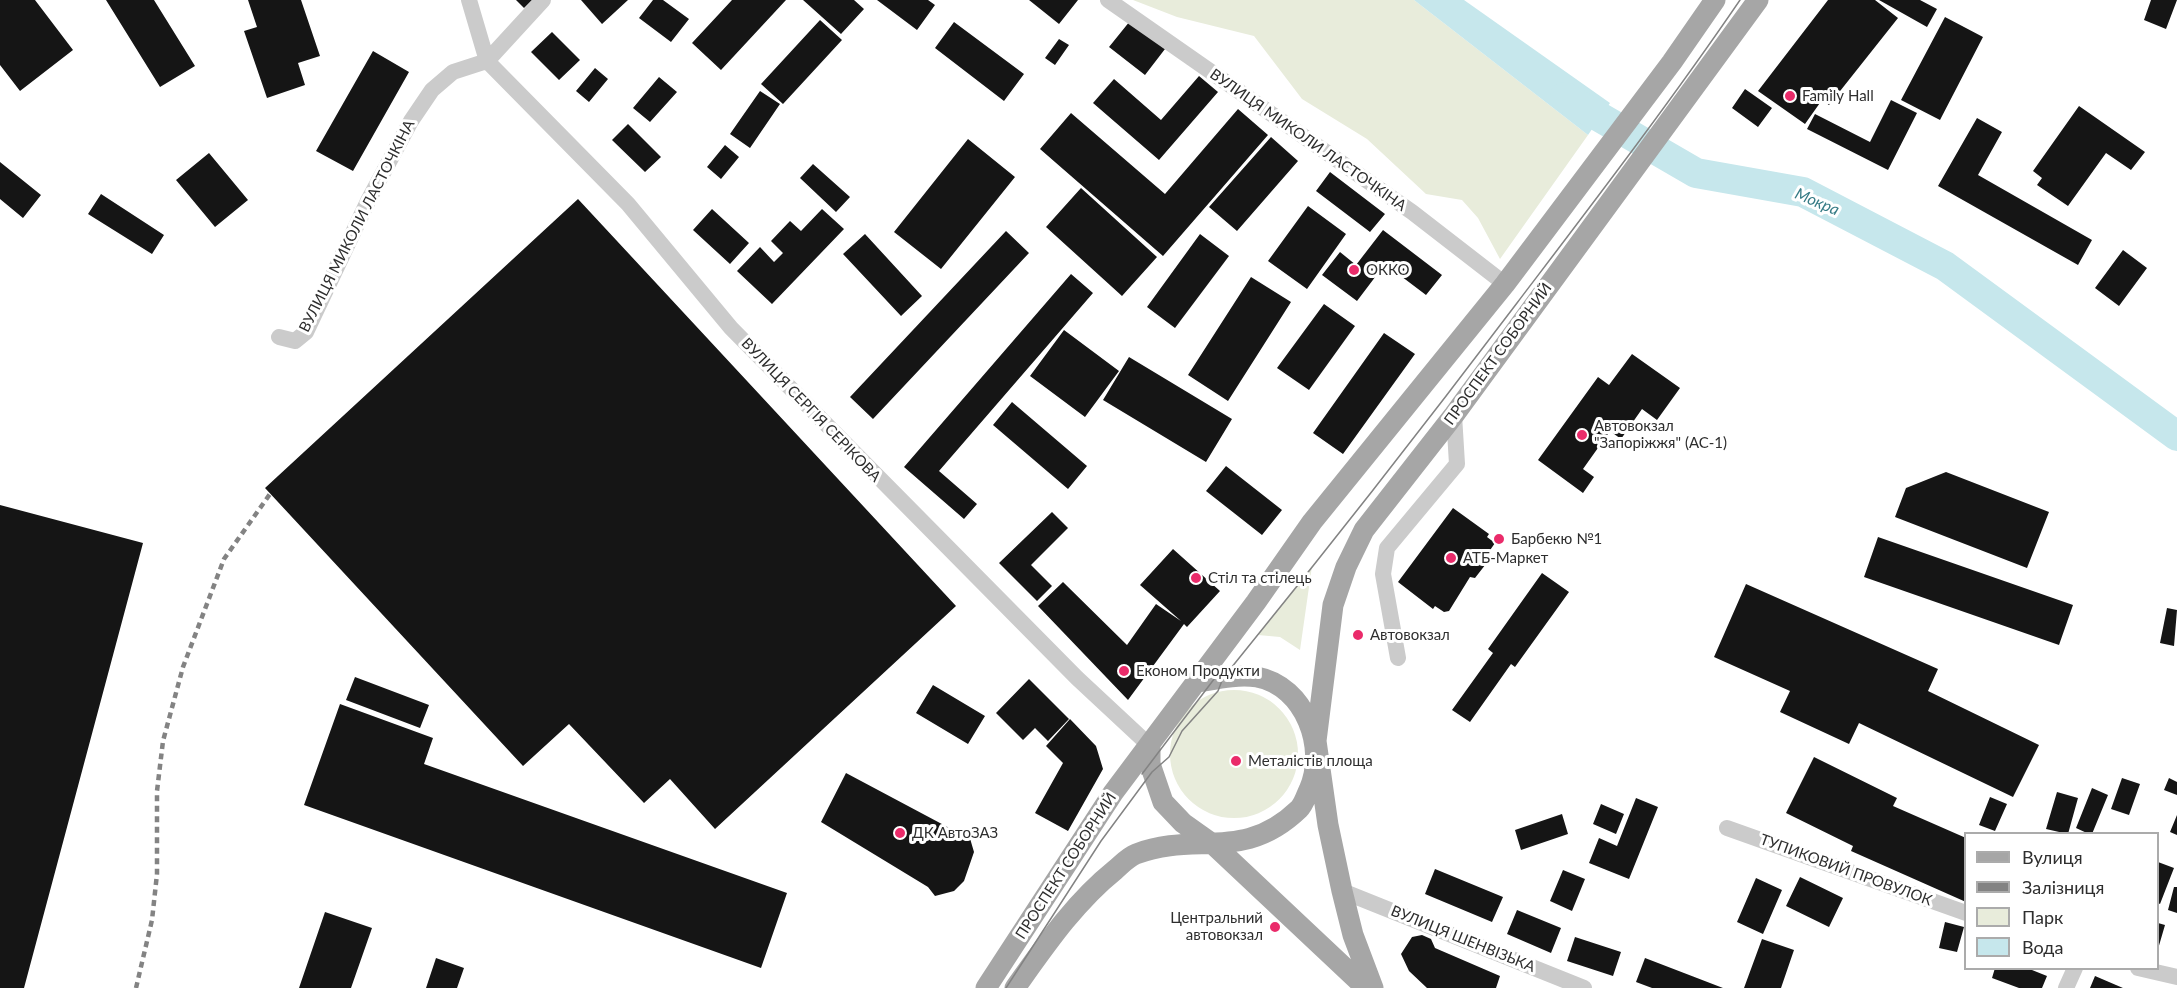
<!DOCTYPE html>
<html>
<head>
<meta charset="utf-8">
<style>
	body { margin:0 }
	#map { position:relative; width:2177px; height:988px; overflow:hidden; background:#fff; font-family:Lato,sans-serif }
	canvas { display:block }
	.legend { position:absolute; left:1964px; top:832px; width:195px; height:138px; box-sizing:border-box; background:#fff; border:2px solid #ababab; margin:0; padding:8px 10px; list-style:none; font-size:18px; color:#2e2e2e }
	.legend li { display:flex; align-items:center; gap:12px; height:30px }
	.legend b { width:30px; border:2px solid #ababab }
</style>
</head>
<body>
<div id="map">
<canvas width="2177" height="988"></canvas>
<ul class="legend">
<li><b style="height:8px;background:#a6a6a6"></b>Вулиця</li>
<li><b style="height:8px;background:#838383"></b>Залізниця</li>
<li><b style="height:16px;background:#e8ecdb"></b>Парк</li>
<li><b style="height:16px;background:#c6e7ec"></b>Вода</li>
</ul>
</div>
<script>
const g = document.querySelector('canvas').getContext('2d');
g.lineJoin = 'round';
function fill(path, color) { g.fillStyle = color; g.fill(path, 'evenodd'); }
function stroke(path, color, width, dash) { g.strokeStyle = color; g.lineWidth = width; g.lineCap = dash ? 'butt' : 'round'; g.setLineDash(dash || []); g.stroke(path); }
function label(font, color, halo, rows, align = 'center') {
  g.font = font + ' Lato,sans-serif'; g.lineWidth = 6; g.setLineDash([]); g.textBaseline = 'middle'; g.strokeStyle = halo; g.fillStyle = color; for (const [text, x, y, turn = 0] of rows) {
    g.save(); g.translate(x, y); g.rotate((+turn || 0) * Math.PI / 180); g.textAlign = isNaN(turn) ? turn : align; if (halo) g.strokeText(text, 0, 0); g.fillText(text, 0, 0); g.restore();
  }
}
const green = new Path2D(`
	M1133 0H1414L1588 135 1500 259 1478 218 1462 200 1426 194 1367 139 1302 99 1254 36 1177 17Z
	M1312 566 1300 650 1280 637 1258 635Z
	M1170 754a64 64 0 1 1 128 0a64 64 0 1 1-128 0Z`);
const water = new Path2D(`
	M1414 0H1464L1610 103 1588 135Z`);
const river = new Path2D(`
	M1565 97 1696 173 1803 192 1945 266 2177 436`);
const building = new Path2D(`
	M0 0H35L73 50 20 91 0 65Z
	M106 0H154L195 66 160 87Z
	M248 0H301L320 56 298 63 305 85 267 98 244 31 257 27Z
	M516 0H532L524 8Z
	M581 0H628L602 24Z
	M653 0H663L689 19 671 42 639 18Z
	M732 0H786L721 70 692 43Z
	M803 0H854L864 9 841 34Z
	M877 0H928L935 5 917 30Z
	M1029 0H1078L1059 24Z
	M1828 0H1875L1898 18 1829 105 1822 100 1805 124 1758 91Z
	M1879 0H1920L1937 9 1927 27Z
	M2151 0H2177L2166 29 2144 20Z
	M1945 17 1983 37 1940 120 1901 100Z
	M820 20 842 40 783 104 761 84Z
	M1130 21 1165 49 1145 75 1109 47Z
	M954 22 1024 74 1004 101 935 48Z
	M552 32 580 60 559 80 531 52Z
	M1059 39 1069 45 1055 65 1045 58Z
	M373 51 409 72 353 171 316 151Z
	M595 68 608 79 589 102 576 91Z
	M1199 76 1218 92 1159 160 1093 103 1114 79 1161 120Z
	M659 77 677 92 650 122 633 108Z
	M1745 89 1772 108 1758 127 1732 108Z
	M760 91 780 104 750 148 730 134Z
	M1891 100 1917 113 1888 170 1807 129 1815 114 1870 142Z
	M2079 106 2145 152 2131 170 2106 153 2068 206 2037 185 2042 178 2033 171Z
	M1238 109 1268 135 1163 256 1040 149 1071 113 1165 194Z
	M1977 118 2002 132 1978 175 2092 240 2078 265 1938 186Z
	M628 124 661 157 645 172 612 140Z
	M1271 137 1298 161 1237 231 1209 207Z
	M968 139 1015 177 941 269 894 232Z
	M725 145 739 157 721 179 707 167Z
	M209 153 248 200 215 227 176 180Z
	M0 162 41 195 23 218 0 199Z
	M813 164 850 197 836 212 800 178Z
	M1330 172 1385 214 1370 232 1316 191Z
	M1081 188 1157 257 1122 296 1046 227Z
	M101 194 164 235 152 254 88 214Z
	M578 199 956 606 715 829 670 779 644 803 569 724 523 766 265 488Z
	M1308 206 1346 234 1307 289 1268 261Z
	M712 209 749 243 730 264 693 230Z
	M822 209 844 229 772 304 737 271 760 247 774 262 783 253 771 241 790 221 801 231Z
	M1383 230 1442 275 1426 295 1385 264 1357 301 1322 275 1340 252 1356 265Z
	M1006 231 1029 253 873 419 850 397Z
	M865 234 922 296 901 316 843 254Z
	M1200 234 1229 256 1175 328 1147 307Z
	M2123 250 2147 268 2119 306 2095 288Z
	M1071 274 1093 293 939 471 977 504 964 519 904 467Z
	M1251 277 1291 302 1228 401 1188 375Z
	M1324 304 1355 326 1309 390 1277 368Z
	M1064 330 1119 371 1085 417 1030 376Z
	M1384 333 1415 354 1343 454 1313 433Z
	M1632 354 1680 388 1657 420 1642 409 1621 439 1610 431 1583 469 1594 477 1583 493 1538 460 1598 377 1609 385Z
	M1129 357 1232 419 1206 462 1103 400Z
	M1012 402 1087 466 1068 489 993 425Z
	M1226 466 1282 510 1262 535 1206 491Z
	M1946 472 2049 512 2027 568 1895 517 1906 488Z
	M0 505 143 543 24 988H0Z
	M1453 508 1489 534 1487 537 1495 543 1486 556 1489 560 1475 578 1470 577 1449 611 1444 612 1435 606 1433 609 1398 582Z
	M1052 512 1068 528 1031 565 1052 586 1037 601 999 563Z
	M1878 537 2073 605 2059 645 1864 577Z
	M1173 549 1220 591 1187 627 1184 624 1128 700 1038 606 1063 582 1127 645 1156 604 1181 621 1140 585Z
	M1542 573 1569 592 1515 667 1511 664 1470 722 1452 710 1493 653 1488 649Z
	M1746 584 1938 669 1928 691 2039 745 2013 797 1859 723 1849 744 1780 712 1790 691 1714 657Z
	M2167 608 2177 610 2174 646 2160 643Z
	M355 677 429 705 420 728 346 700Z
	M1029 679 1069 719 1048 741 1035 728 1023 740 996 713Z
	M933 685 985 716 968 744 916 713Z
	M340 704 433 738 424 764 787 893 761 968 304 805Z
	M1070 719 1096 746 1103 769 1068 831 1035 813 1063 763 1046 746Z
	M1814 757 1897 798 1893 806 1966 838V902L1851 851 1853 846 1786 813Z
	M846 773 955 831 969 835 974 852 964 881 954 891 935 896 928 887 821 822Z
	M2122 778 2140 784 2129 815 2111 809Z
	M2169 778 2177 782V795L2164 790Z
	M2092 788 2108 795 2092 834H2089L2076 828Z
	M2057 792 2078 798 2068 834 2046 829Z
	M1990 797 2007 804 1995 831 1979 825Z
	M1636 798 1658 807 1629 879 1589 863 1599 838 1617 846Z
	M1601 804 1624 814 1616 834 1593 824Z
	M1562 814 1568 834 1521 850 1515 830Z
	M2177 815V835L2170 832Z
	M2158 862 2174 868 2160 904 2158 903Z
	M1435 869 1503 897 1492 922 1425 894Z
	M1563 870 1585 879 1572 911 1550 901Z
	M1800 877 1843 898 1829 927 1786 906Z
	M1756 878 1782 890 1763 934 1737 922Z
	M2174 887H2177V913L2168 910Z
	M1517 910 1561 928 1551 953 1507 934Z
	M325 912 372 928 351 988H299Z
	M1945 922 1964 927 1957 952 1939 948Z
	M2158 923 2165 925 2158 949Z
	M1422 935 1431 939 1435 948 1500 976 1496 988H1427L1409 971 1401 954 1412 937Z
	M1575 937 1621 952 1613 976 1567 961Z
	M1762 939 1794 950 1781 988H1744Z
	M436 958 464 968 457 988H426Z
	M1645 958 1723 988H1652L1636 982Z
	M1995 968H2027L2047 976 2042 988H2019L1992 978Z
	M2095 976 2123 988H2090Z`);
const minor = new Path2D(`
	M469 0 487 61 628 204 731 328 1077 678 1150 746
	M1108 0 1412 212 1505 284
	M279 337 295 341 306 332 369 199 411 121 432 90 453 72 487 61 543 0
	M1398 658 1383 574 1387 548 1457 464 1454 415
	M1727 828 1966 913
	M1342 891 1584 988
	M2138 968 2177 977
	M2066 988 2075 968`);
const major = new Path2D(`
	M1150 746V764L1163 802 1183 823 1214 845 1366 988
	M986 988 1113 793 1256 602 1312 522 1505 284 1672 62 1715 0
	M1015 988C1045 946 1074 903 1115 870 1121 865 1128 857 1136 854 1196 831 1243 863 1299 809 1304 804 1306 796 1309 790 1328 748 1305 686 1257 677 1238 674 1216 679 1198 682
	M1373 988 1353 935 1342 891 1328 825 1316 741 1333 605 1346 567 1364 530 1454 415 1758 0`);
const tram = new Path2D(`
	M1142 774 1224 666
	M1006 988 1101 841 1152 772 1169 757 1182 731 1218 691 1223 678C1323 555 1421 430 1517 303 1593 203 1669 104 1740 0`);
const rail = new Path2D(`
	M136 988 152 920 157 874V791L163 741 183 667 224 559 270 494`);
const markers = [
	[1790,96,6,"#ea2b6a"],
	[1354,270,6,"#ea2b6a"],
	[1582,435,6,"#ea2b6a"],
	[1499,539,6,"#ea2b6a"],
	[1451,558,6,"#ea2b6a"],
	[1196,578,6,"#ea2b6a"],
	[1358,635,6,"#ea2b6a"],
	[1124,671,6,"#ea2b6a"],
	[1236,761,6,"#ea2b6a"],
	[900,833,6,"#ea2b6a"],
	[1275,927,6,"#ea2b6a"]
];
const poiNames = [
	["Family Hall",1802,96],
	["ОККО",1366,270],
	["Автовокзал",1594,426],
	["\"Запоріжжя\" (АС-1)",1594,443],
	["Барбекю №1",1511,539],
	["АТБ-Маркет",1463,558],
	["Стіл та стілець",1208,578],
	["Автовокзал",1370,635],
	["Економ Продукти",1136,671],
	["Металістів площа",1248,761],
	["ДК АвтоЗАЗ",912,833],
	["Центральний",1263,918,"right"],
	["автовокзал",1263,935,"right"]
];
const streetNames = [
	["ВУЛИЦЯ МИКОЛИ ЛАСТОЧКІНА",1308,140,35],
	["ВУЛИЦЯ МИКОЛИ ЛАСТОЧКІНА",357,226,-63],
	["ПРОСПЕКТ СОБОРНИЙ",1498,354,-54],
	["ВУЛИЦЯ СЕРГІЯ СЕРІКОВА",811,410,46],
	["ПРОСПЕКТ СОБОРНИЙ",1066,866,-57],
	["ТУПИКОВИЙ ПРОВУЛОК",1846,870,20],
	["ВУЛИЦЯ ШЕНВІЗЬКА",1463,939,22]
];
const waterNames = [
	["Мокра",1817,202,23]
];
fill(green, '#e8ecdb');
fill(water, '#c6e7ec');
stroke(river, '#c6e7ec', 30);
fill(building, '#151515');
stroke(minor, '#cbcbcb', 16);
stroke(major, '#a6a6a6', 21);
stroke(tram, '#838383', 1.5);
stroke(rail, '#838383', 4.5, [6, 4.5]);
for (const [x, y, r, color] of markers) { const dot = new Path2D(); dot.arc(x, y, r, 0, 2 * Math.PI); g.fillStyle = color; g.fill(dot); stroke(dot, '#fff', 2); }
label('15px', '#2e2e2e', '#fff', poiNames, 'left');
label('15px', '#2e2e2e', '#fff', streetNames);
label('italic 16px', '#367b85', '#fff', waterNames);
</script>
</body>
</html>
